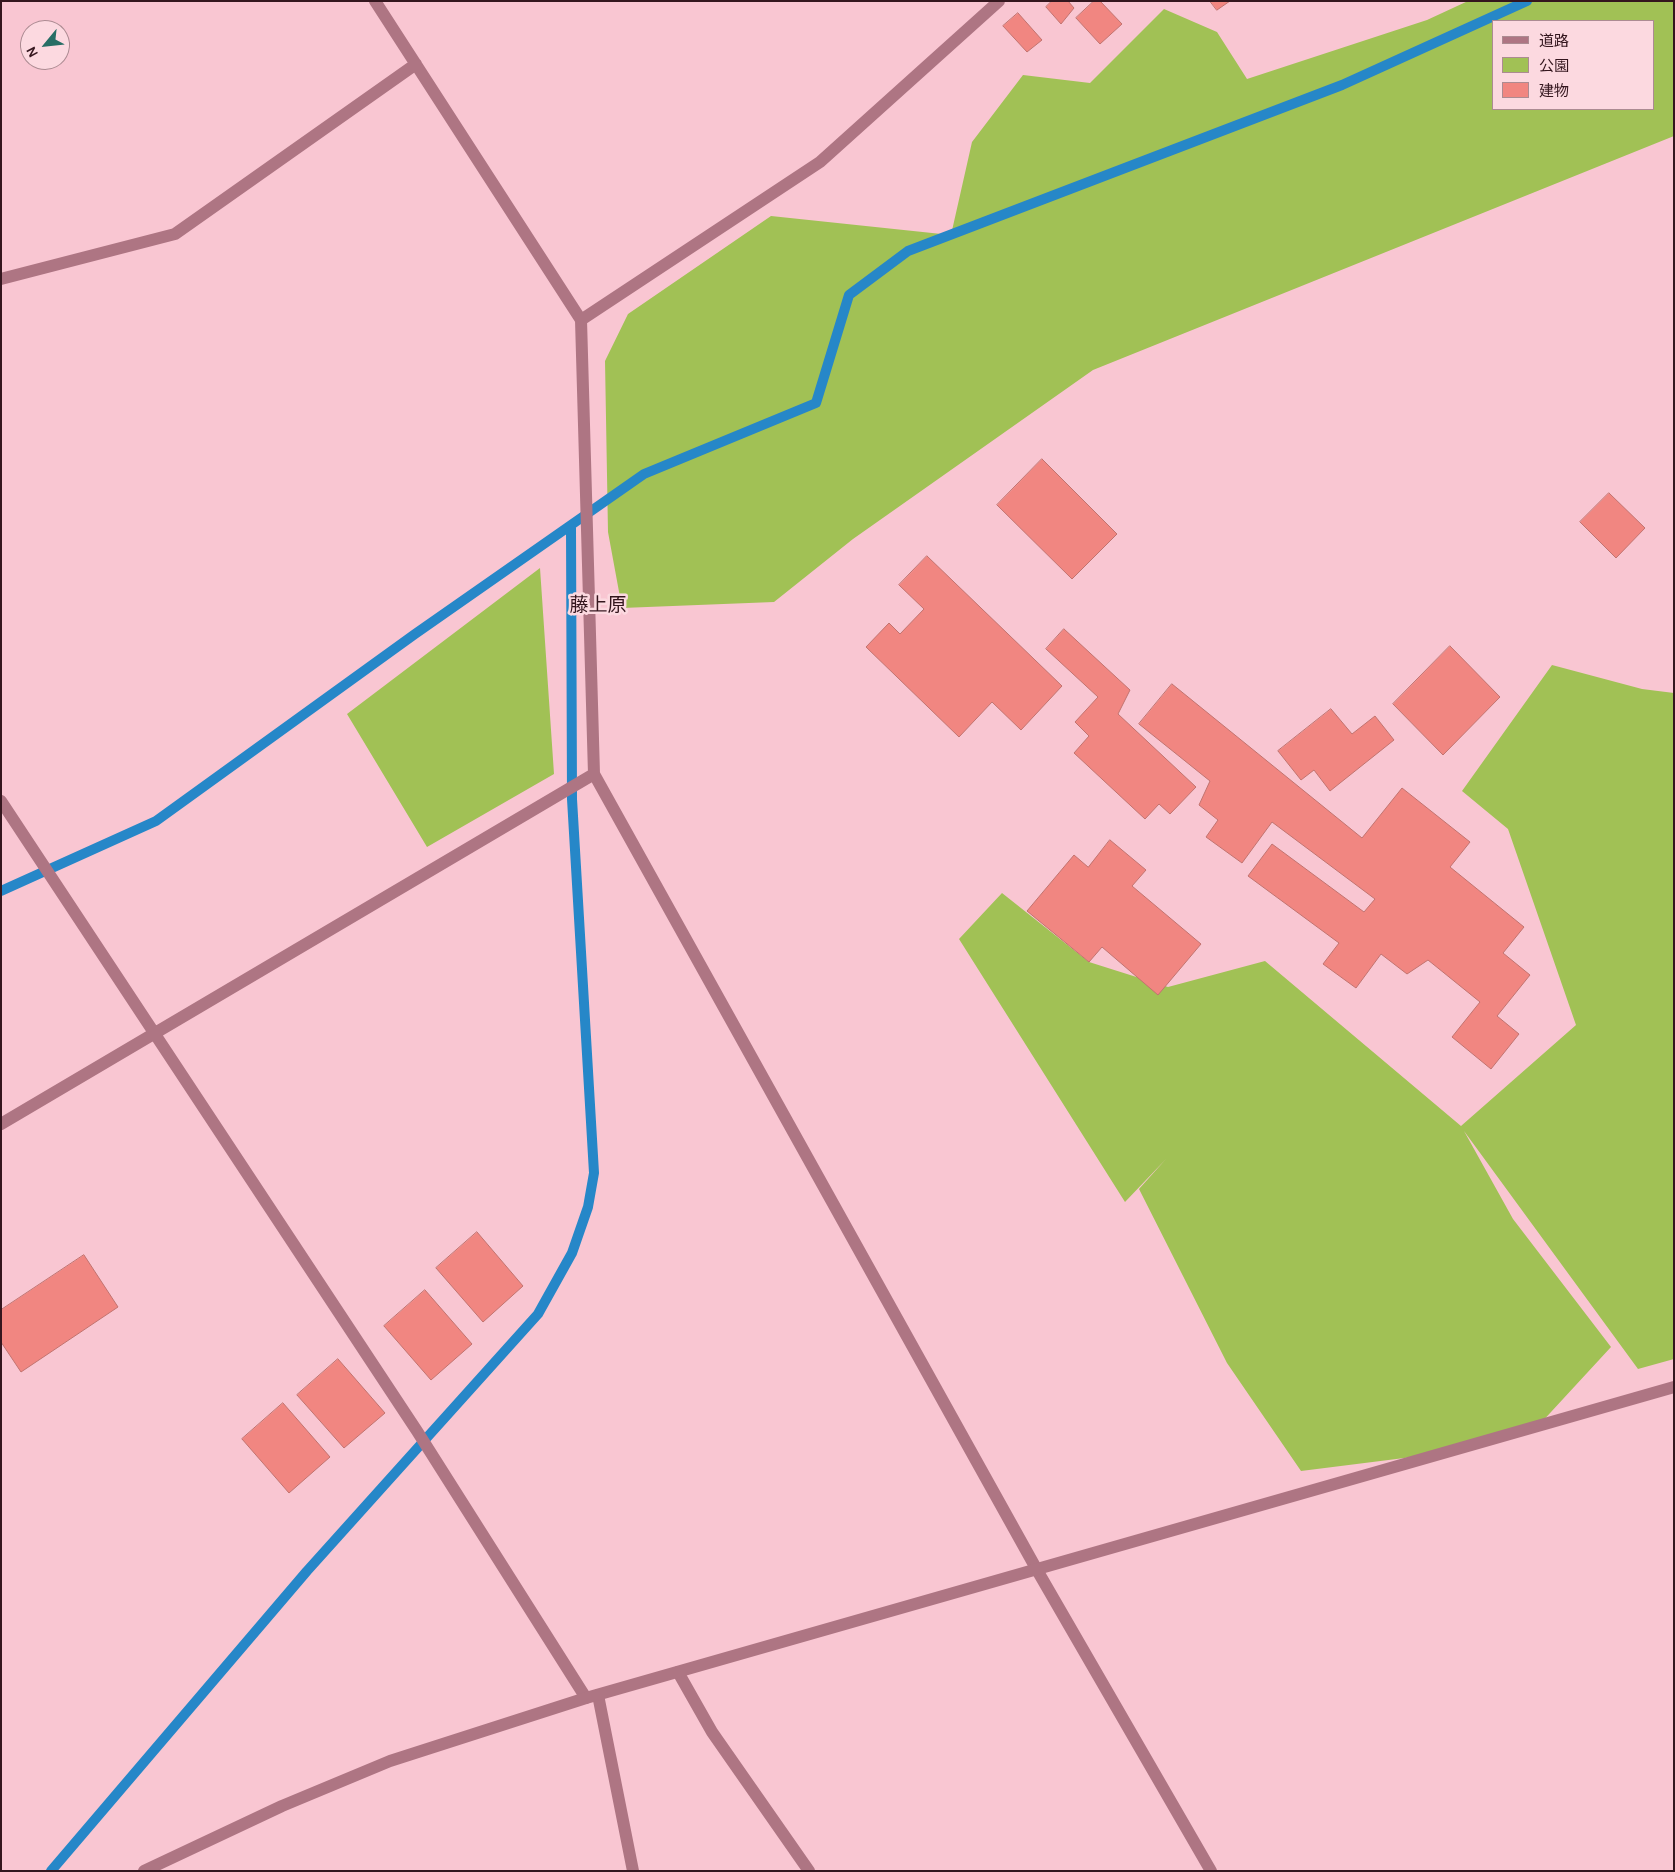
<!DOCTYPE html>
<html>
<head>
<meta charset="utf-8">
<style>
	body { margin:0 }
	#map { position:relative; width:1675px; height:1872px; overflow:hidden; background:#f9c6d2; font-family:Karla,"Noto Sans JP",sans-serif }
	canvas { display:block }
	.frame { position:absolute; inset:0; border:2px solid #34161e; pointer-events:none }
	.legend { position:absolute; left:1492px; top:20px; width:162px; height:90px; box-sizing:border-box; background:#fcd9e0; border:1px solid #ac8b92; margin:0; padding:6px 9px; list-style:none; font-size:15px; color:#34161e }
	.legend li { display:flex; align-items:center; gap:10px; height:25px }
	.legend b { width:25px; border:1px solid #ac8b92 }
	.north { position:absolute; left:20px; top:20px; width:50px; height:50px; box-sizing:border-box; background:#fcd9e0; border:1px solid #ac8b92; border-radius:50%; rotate:242deg; font-size:14px; font-weight:700; line-height:20px; text-align:center; color:#34161e }
	.north::after { content:''; display:block; margin:auto; width:18px; height:22px; background:#276e65; clip-path:polygon(50% 0,100% 100%,50% 72%,0 100%) }
</style>
</head>
<body>
<div id="map">
<canvas width="1675" height="1872"></canvas>
<div class="frame"></div>
<ul class="legend">
<li><b style="height:6px;background:#ae7583"></b>道路</li>
<li><b style="height:14px;background:#a1c155"></b>公園</li>
<li><b style="height:14px;background:#f18681"></b>建物</li>
</ul>
<div class="north">N</div>
</div>
<script>
const g = document.querySelector('canvas').getContext('2d');
g.lineJoin = 'round';
function fill(path, color) { g.fillStyle = color; g.fill(path, 'evenodd'); }
function stroke(path, color, width, dash) { g.strokeStyle = color; g.lineWidth = width; g.lineCap = dash ? 'butt' : 'round'; g.setLineDash(dash || []); g.stroke(path); }
function label(font, color, halo, rows, align = 'center') {
  g.font = font + ' Karla,"Noto Sans JP",sans-serif'; g.lineWidth = 5; g.setLineDash([]); g.textBaseline = 'middle'; g.strokeStyle = halo; g.fillStyle = color; for (const [text, x, y, turn = 0] of rows) {
    g.save(); g.translate(x, y); g.rotate((+turn || 0) * Math.PI / 180); g.textAlign = isNaN(turn) ? turn : align; if (halo) g.strokeText(text, 0, 0); g.fillText(text, 0, 0); g.restore();
  }
}
const green = new Path2D(`
	M1468 1H1674V136L1093 370 853 539 774 602 622 608 608 532 605 361 628 314 771 216 951 235 972 142 1023 75 1090 83 1164 9 1217 32 1247 79 1427 20ZM1494 21H1654V109H1494Z
	M540 568 554 774 427 847 347 714Z
	M1552 665 1642 689 1674 693V1359L1638 1369 1464 1131 1513 1219 1611 1347 1539 1425 1444 1453 1301 1471 1227 1363 1139 1189 1166 1159 1125 1202 959 939 1002 893 1089 962 1168 987 1265 961 1461 1126 1576 1025 1508 829 1462 791Z`);
const stream = new Path2D(`
	M1 891 156 821 415 634 644 474 816 403 849 295 908 251 1342 85 1527 1
	M51 1871 307 1571 538 1314 572 1253 588 1207 594 1173 572 799 571 527`);
const building = new Path2D(`
	M1052 1H1068L1074 8 1061 24 1046 7Z
	M1094 1H1100L1122 24 1100 44 1076 18Z
	M1210 1H1230L1217 10Z
	M1018 13 1042 40 1027 52 1003 26Z
	M1042 459 1117 534 1072 579 997 505Z
	M1609 493 1645 528 1616 558 1580 522Z
	M927 556 1062 686 1021 730 992 702 959 737 866 647 889 623 900 634 924 609 899 585Z
	M1064 629 1130 690 1118 714 1196 787 1170 814 1159 804 1145 819 1074 753 1089 736 1075 722 1098 697 1046 649Z
	M1450 646 1500 697 1443 755 1393 704Z
	M1172 684 1362 838 1402 788 1470 842 1450 867 1524 927 1503 953 1530 975 1497 1016 1519 1034 1491 1069 1452 1037 1480 1002 1428 960 1407 974 1381 954 1356 988 1323 964 1339 943 1248 876 1272 844 1364 912 1375 899 1272 822 1242 863 1206 837 1218 820 1199 805 1210 781 1139 724Z
	M1331 709 1352 734 1375 716 1394 740 1330 791 1314 770 1301 780 1278 751Z
	M1110 840 1146 870 1132 886 1201 944 1158 995 1102 947 1089 962 1027 911 1074 855 1088 867Z
	M477 1232 523 1286 483 1322 436 1268Z
	M84 1255 118 1307 21 1372 1 1342V1310Z
	M425 1290 472 1344 431 1380 384 1326Z
	M338 1359 385 1413 344 1448 297 1395Z
	M283 1403 330 1457 289 1493 242 1439Z`);
const minor = new Path2D(`
	M375 1 581 320
	M999 1 820 162 581 320 594 774 1037 1570 1211 1871
	M1 279 175 234 416 64
	M1 801 417 1431 586 1698
	M1 1124 594 774
	M678 1672 712 1732 809 1871
	M598 1695 633 1871`);
const tertiary = new Path2D(`
	M144 1871 282 1806 390 1761 586 1698 1674 1387`);
const quarterNames = [
	["藤上原",598,606]
];
fill(green, '#a1c155');
stroke(stream, '#2687c8', 10);
fill(building, '#f18681');
stroke(building, '#c1736f', 1);
stroke(minor, '#ae7583', 12);
stroke(tertiary, '#ae7583', 12);
label('19px', '#34161e', '#fcd9e0', quarterNames);
</script>
</body>
</html>
